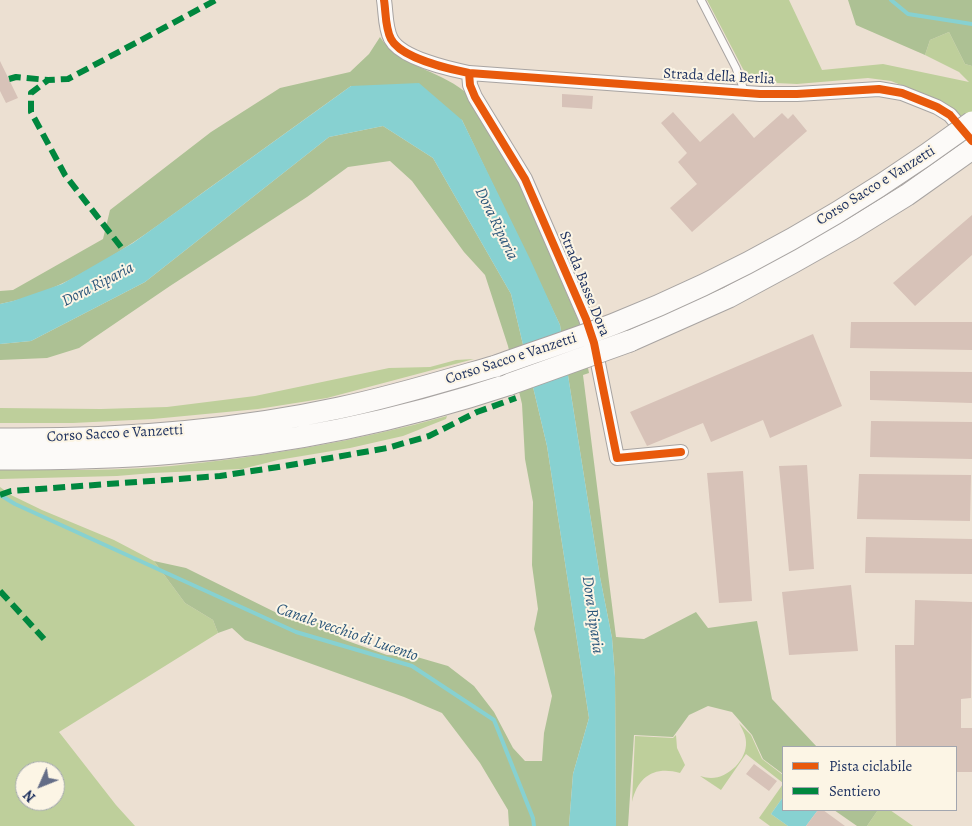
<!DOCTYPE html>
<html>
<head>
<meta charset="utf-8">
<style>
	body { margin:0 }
	#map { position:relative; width:972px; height:826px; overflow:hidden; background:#ece0d2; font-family:Alegreya,serif }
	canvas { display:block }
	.legend { position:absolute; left:782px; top:746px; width:175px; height:65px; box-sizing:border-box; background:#fcf5e5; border:1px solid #a2a6af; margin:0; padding:6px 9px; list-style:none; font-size:15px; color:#1b2f5e }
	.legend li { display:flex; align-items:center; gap:10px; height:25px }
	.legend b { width:25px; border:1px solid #a2a6af }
	.north { position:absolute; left:15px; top:761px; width:50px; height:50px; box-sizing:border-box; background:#fcf5e5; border:1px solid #a2a6af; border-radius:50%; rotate:226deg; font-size:14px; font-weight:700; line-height:20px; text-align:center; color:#1b2f5e }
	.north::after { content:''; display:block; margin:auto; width:18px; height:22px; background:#646d87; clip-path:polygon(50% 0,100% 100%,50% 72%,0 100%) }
</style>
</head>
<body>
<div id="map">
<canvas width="972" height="826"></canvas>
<ul class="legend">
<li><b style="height:6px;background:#e8590c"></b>Pista ciclabile</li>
<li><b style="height:6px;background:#00873e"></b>Sentiero</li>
</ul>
<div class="north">N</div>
</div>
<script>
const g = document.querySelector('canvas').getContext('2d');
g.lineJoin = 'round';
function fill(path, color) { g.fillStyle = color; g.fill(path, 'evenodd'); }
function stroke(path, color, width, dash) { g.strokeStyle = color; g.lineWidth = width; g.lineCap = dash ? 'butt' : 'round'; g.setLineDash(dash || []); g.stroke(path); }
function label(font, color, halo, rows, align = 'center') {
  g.font = font + ' Alegreya,serif'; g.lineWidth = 4; g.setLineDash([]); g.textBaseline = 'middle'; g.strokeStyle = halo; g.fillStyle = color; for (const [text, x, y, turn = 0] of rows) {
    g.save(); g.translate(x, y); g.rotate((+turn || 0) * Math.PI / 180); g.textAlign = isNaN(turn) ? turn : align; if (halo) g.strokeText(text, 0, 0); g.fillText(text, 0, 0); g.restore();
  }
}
const green = new Path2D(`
	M707 0H789L822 70 883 64 969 82 959 72 925 55 930 40 949 32 965 64 972 66V129L958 113 943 102 891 81 868 78 797 84 753 82 743 69Z
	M474 359 327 398 258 409 153 419 73 423H0V408L101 409 167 407 255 396 389 368 430 367 456 360Z
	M447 416 446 419 403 436 350 448 278 460 242 469 153 473 117 476 0 479V470C57 470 114 471 171 466 263 457 358 441 447 416Z
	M0 487 11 495 42 510 114 540 154 561 185 603 213 620 218 633 59 732 116 805 135 826H0ZM25 771H55V801H25Z
	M739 723 751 735 762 759 783 775V783L746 754 721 790 700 776C704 777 708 778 711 778 729 778 747 759 746 742 746 735 742 729 739 723Z
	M676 735 677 748 685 765 680 773C655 766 638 776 632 802L635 736 673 738Z
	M783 784V797L771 814 788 826H770L759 818Z
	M878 810H890L913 826H867Z`);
const forest = new Path2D(`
	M848 0H972V66L965 64 949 32 930 40 925 55 856 25Z
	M380 37C399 66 438 70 464 91L519 183 579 322 589 373 583 375 616 637 644 639 696 612 708 628 757 621 772 699 817 747H783V774L763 759 752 735 732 712 708 706 689 715 673 737 634 735 628 826H616L615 677 612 638 600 577 560 325 462 120 351 86C302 121 254 156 205 191 146 234 73 291 0 304V291L13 290 103 239 110 210 211 132 280 88 350 72 369 54Z
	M383 126 433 158 511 294 547 446 589 718 573 774 569 826H509L508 810 480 763 442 713 404 697 245 640 232 628 218 633 213 620 185 603 154 561 186 568 289 619 326 624 342 639 387 655 417 657 448 666 474 686 494 712 513 748 525 761H542L544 733 552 696 534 629 538 609 532 565 533 502 525 459 522 404 508 346 485 275 464 252 412 181 390 161 348 167 307 197 170 286 79 348 47 358 0 360V344L31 341 145 282 329 137Z
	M834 810H878L867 826H857Z`);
const water = new Path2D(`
	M419 83 462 120 530 259 560 325 600 577 612 638 615 677 616 826H569L573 774 589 718 547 446 511 294 433 158 383 126 329 137 145 282 31 341 0 344V304L13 301 62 284 133 243 351 86Z
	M783 797V810H818L806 826H788L771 814Z`);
const stream = new Path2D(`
	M891 0 908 14 972 24
	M0 495 15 504 296 632 412 666 494 720 533 818 534 826`);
const building = new Path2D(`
	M0 61 18 98 6 103 0 91Z
	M562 94 593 96 592 109 562 107Z
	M673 112 700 142 733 113 754 138 782 113 788 119 793 114 807 131 692 232 670 208 697 184 678 162 687 153 661 123Z
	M972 215V255L915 306 893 283Z
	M851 322H972V350L850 348Z
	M813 334 842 406 770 438 763 420 711 442 703 423 647 446 630 412Z
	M870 371 972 372V403L870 400Z
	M871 421 972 422V459L870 457Z
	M807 465 814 569 789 571 779 466Z
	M743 471 752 601 719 603 707 473Z
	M859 474 971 475 970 521 857 519Z
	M866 537 972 539V574L865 573Z
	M851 585 858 651 789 655 782 592Z
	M915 600 972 602 971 698 961 699V728H972V772H956V747H896L895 645H914Z
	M754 764 777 781 769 791 746 774Z
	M818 810H823L845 826H806Z`);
const lane = new Path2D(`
	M701 0 736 68 745 93`);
const street = new Path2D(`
	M384 0C386 12 385 28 391 39 401 58 449 69 469 73L760 94H797L879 89 902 93 937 107 950 115 972 141
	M469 73 470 85 475 97 525 179 586 319 594 343 617 458 681 452`);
const primary = new Path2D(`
	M630 341 729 297 792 263 852 229 907 195 972 149
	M0 439C113 440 228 432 339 408 392 397 444 381 496 366
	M0 459C58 459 116 458 174 453 288 444 402 420 510 384`);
const primaryBridge = new Path2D(`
	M496 366C535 352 575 339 614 324 741 274 862 203 972 122
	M510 384 630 341`);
const quiet = new Path2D(`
	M9 79 16 77 48 80
	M121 247 65 175 31 112V93L48 80 68 79 216 0
	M0 495 11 491 220 476 285 466 387 448 429 436 477 412 516 398
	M0 591 44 639`);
const cycleway = new Path2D(`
	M384 0C386 12 385 28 391 39 401 58 449 69 469 73L760 94H797L879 89 902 93 937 107 950 115 972 141
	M469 73 470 85 475 97 525 179 586 319 594 343 617 458 681 452`);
const streetNames = [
	["Strada della Berlia",719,77,3],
	["Corso Sacco e Vanzetti",876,186,-32],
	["Strada Basse Dora",584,284,68],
	["Corso Sacco e Vanzetti",511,359,-18],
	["Corso Sacco e Vanzetti",115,434,-3]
];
const waterNames = [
	["Dora Riparia",496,224,64],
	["Dora Riparia",98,285,-27],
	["Dora Riparia",592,615,82],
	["Canale vecchio di Lucento",347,633,19]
];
fill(green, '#becf9b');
fill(forest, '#adc194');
fill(water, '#87d1d1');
stroke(stream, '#87d1d1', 4);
fill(building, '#d7c2b8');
stroke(lane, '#a8a4a2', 9);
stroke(street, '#a8a4a2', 16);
stroke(primary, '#a8a4a2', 23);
stroke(lane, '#fcfaf8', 7);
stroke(street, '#fcfaf8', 14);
stroke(primary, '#fcfaf8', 21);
stroke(primaryBridge, '#a8a4a2', 23, []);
stroke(primaryBridge, '#fcfaf8', 21);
stroke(quiet, '#00873e', 6, [12, 6]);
stroke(cycleway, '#e8590c', 8);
label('15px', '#1b2f5e', '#fcf5e5', streetNames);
label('italic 16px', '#2b567a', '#fcf5e5', waterNames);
</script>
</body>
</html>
